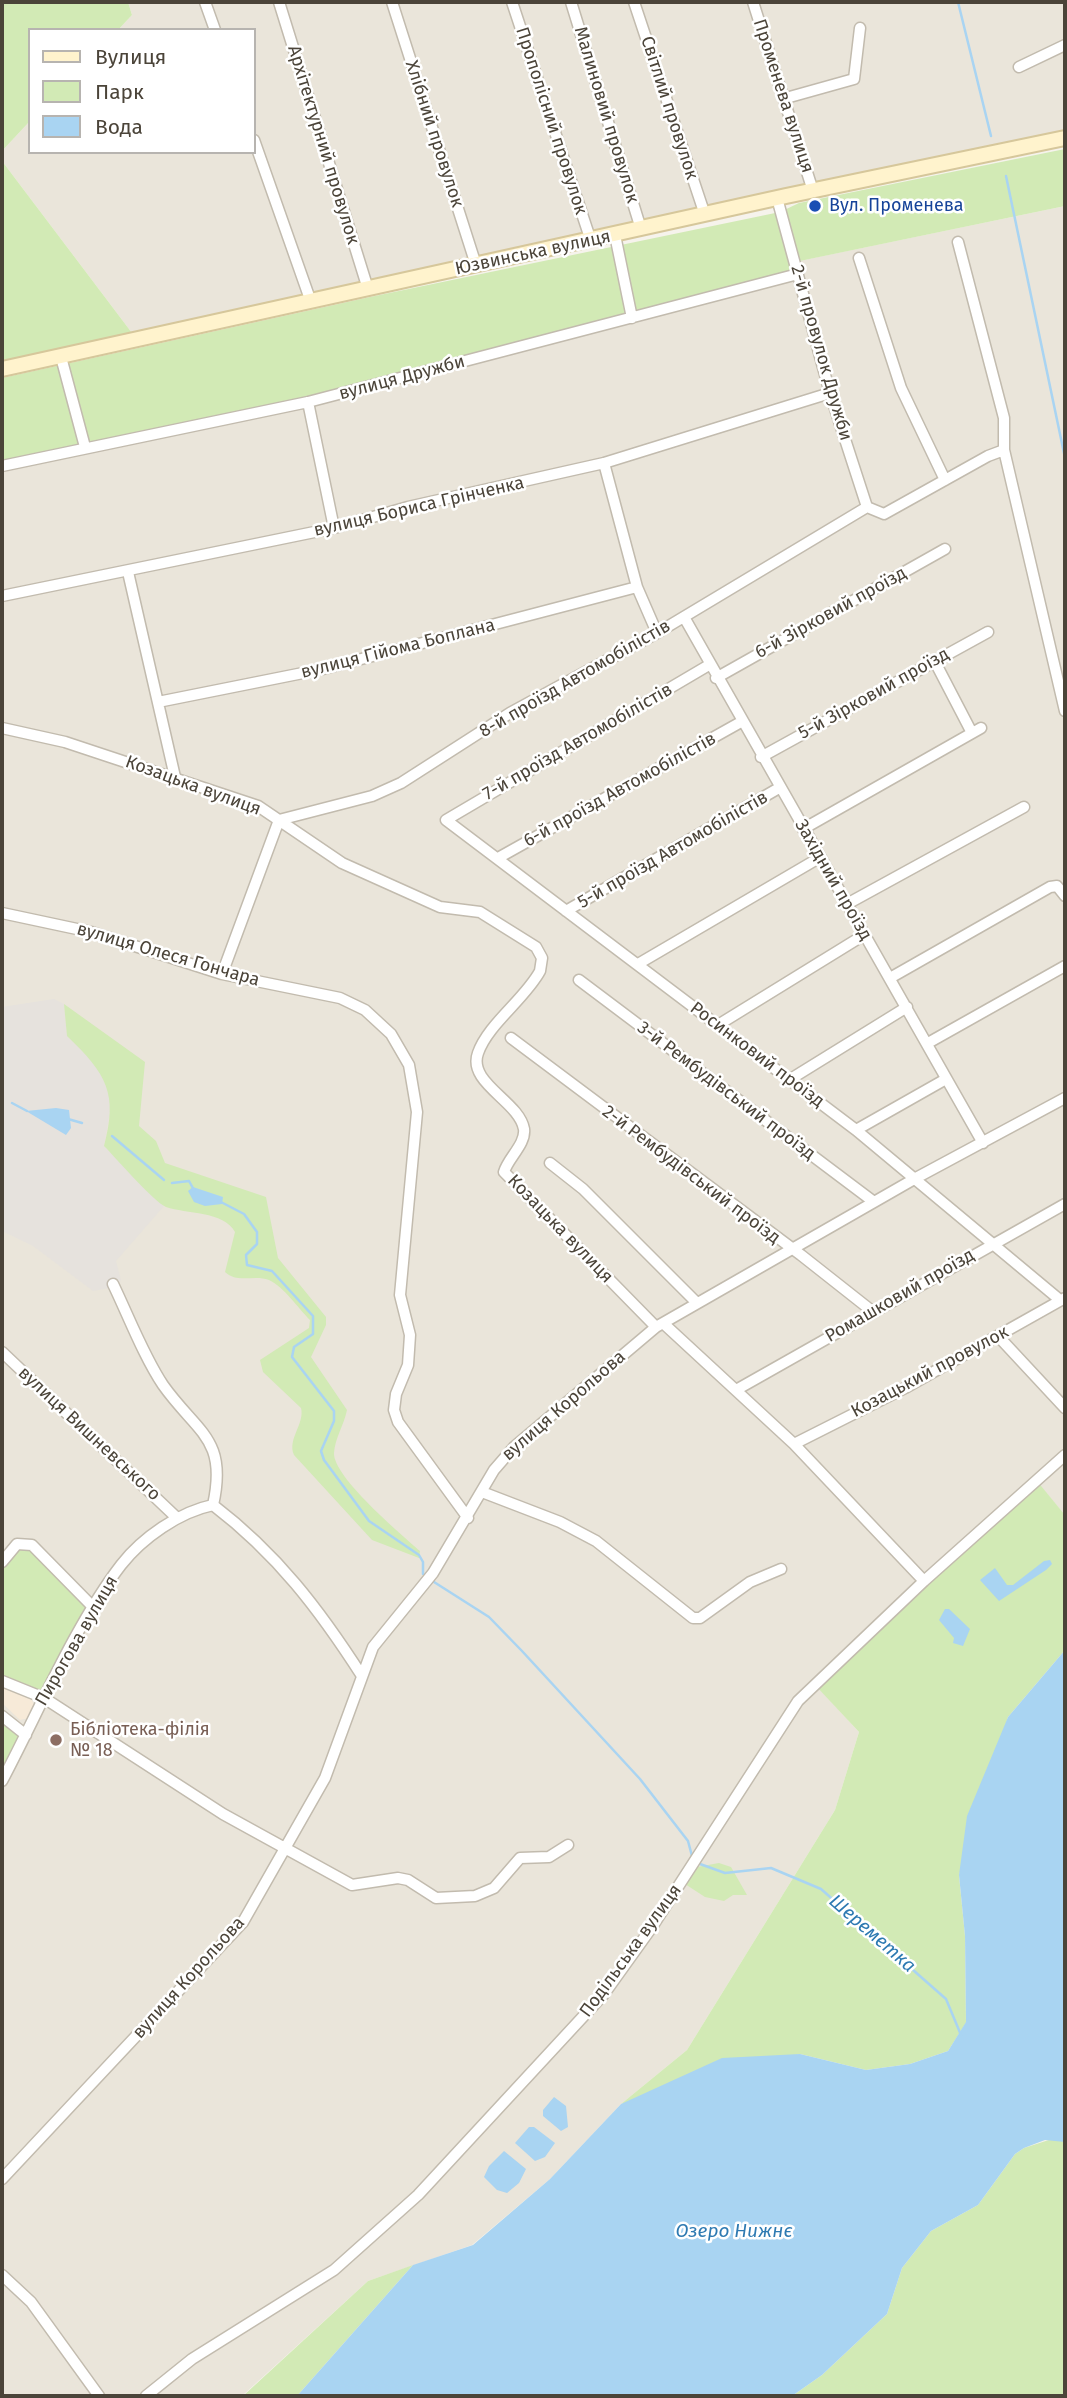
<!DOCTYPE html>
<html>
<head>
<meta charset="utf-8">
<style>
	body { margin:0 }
	#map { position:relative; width:1067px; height:2398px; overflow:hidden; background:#f6f3ec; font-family:"Fira Sans",sans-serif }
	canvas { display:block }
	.frame { position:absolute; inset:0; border:4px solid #4b4439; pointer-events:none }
	.legend { position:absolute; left:28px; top:28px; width:228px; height:126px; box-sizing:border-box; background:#fff; border:2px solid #b7b4b0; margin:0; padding:9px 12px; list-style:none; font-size:21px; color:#4b4439 }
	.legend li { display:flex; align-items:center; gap:14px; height:35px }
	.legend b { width:35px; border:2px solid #b7b4b0 }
</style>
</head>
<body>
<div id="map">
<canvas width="1067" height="2398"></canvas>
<div class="frame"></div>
<ul class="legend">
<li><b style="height:9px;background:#fff3cd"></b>Вулиця</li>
<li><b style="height:19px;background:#d2eab5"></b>Парк</li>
<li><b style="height:19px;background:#a9d4f2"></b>Вода</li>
</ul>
</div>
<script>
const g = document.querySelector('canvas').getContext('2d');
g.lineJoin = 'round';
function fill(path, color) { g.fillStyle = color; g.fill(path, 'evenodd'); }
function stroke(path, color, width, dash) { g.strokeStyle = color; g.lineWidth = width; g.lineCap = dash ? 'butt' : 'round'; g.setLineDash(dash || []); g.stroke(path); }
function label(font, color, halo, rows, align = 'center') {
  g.font = font + ' "Fira Sans",sans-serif'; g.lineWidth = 5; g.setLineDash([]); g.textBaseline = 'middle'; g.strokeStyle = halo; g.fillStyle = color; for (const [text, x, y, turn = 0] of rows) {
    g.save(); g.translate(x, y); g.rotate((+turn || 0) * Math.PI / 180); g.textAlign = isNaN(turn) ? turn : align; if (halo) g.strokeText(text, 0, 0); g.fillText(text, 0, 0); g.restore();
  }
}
const residential = new Path2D(`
	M128 2H1065V130L615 231 132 333 2 161V151L30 121V152H254V30H118L132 15Z
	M1065 206V1515L1037 1482 816 1685 859 1732 835 1810 687 2050 621 2104 550 2179 472 2245 368 2281 242 2396H2V465L794 262Z`);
const commercial = new Path2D(`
	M2 1686 30 1695 35 1708 29 1718 20 1720 2 1703Z`);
const industrial = new Path2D(`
	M54 999 64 1004 67 1036 91 1058 105 1079 112 1100 104 1146 164 1206 116 1261 121 1280 115 1287 93 1291 33 1246 2 1231V1007Z`);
const green = new Path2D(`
	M2 2H128L132 15 118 30H30V121L2 151Z
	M1065 149V206L795 262 798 274 308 402 2 465V378L370 297 780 212 799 203Z
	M2 161 132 333 2 361Z
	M64 1004 145 1062 139 1126 156 1141 165 1163 266 1197 278 1258 326 1317V1325L311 1357 347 1410C344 1425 335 1438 334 1453 333 1477 402 1535 420 1551L419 1558 372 1540 294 1455C287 1439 305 1424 301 1408L263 1372 260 1360 309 1328 310 1320C298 1308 284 1287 269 1280 254 1274 238 1284 225 1272L235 1232C224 1211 186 1214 166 1207 154 1202 116 1158 104 1146 118 1094 107 1074 67 1036Z
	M1037 1481 1065 1515V1650L1008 1717 959 1875 965 1936 966 2023 948 2051 910 2064 866 2070 800 2054 621 2104 687 2050 835 1810 859 1732 815 1685Z
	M24 1542 94 1608 44 1698 2 1681V1562Z
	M2 1716 26 1735 2 1779Z
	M719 1863 731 1867 747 1895H733L724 1901 705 1897 685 1884 697 1867Z
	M1055 2138 1065 2142V2396H792L822 2375 887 2314 902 2268 931 2231 978 2205 1015 2154 1024 2148Z
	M413 2265 297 2396H243L368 2281Z`);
const water = new Path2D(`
	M56 1108 69 1110 71 1128 66 1135 26 1111Z
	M193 1187 223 1197 222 1204 205 1206 194 1202 188 1191Z
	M1050 1560 1052 1564 1046 1570 999 1601 980 1580 995 1568 1007 1585H1013L1044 1561Z
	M945 1609H949L970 1629 963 1646 953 1643 954 1638 939 1620Z
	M1065 1650V2142L1045 2140 1024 2148 1015 2154 978 2205 931 2231 902 2268 887 2314 822 2375 792 2396H297L413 2265 473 2245 550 2179 621 2104 722 2058 800 2054 866 2070 910 2064 948 2051 966 2022 965 1936 959 1875 967 1816 1008 1717Z
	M554 2097 566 2106 568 2127 561 2131 543 2116V2110Z
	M529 2127H534L555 2143 545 2157 535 2161 515 2143Z
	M504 2151 526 2169 519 2183 507 2193 497 2190 484 2177 489 2166Z`);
const stream = new Path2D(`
	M958 2 991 136
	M1006 176 1065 458
	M12 1103 27 1111
	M68 1119 82 1123
	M112 1136 164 1180
	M172 1183 189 1181 194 1190
	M219 1201 244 1214 257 1232V1244L246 1255 247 1265 272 1271 313 1316V1334L294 1347 292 1357 334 1411V1421L321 1451 324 1460 369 1521 419 1555 423 1562V1574
	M434 1582 489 1617 522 1651 640 1779 688 1841 692 1856
	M700 1864 725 1873 771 1868 821 1889 946 1999 961 2035`);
const street = new Path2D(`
	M205 2 215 30
	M279 2 368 289
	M392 2 476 265
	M512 2 591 241
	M571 2 641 229
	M634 2 705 215
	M753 2 813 191
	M1019 67 1065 45
	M786 98 854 79 860 28
	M254 140 311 302
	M777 198 830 393 867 507
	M615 235 632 318
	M958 242 1004 418V450L1065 711
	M859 258 901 388 945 480
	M61 357 85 447
	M308 402 334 528
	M604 463 637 587 657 633
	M2 466 308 402 798 274
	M867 507 884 514 988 456 1004 450
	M128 572 175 777
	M2 596 334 528 408 507 604 463 830 393
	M684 617 983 1143
	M934 660 972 733
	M709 665 446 820 856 1130 1060 1300
	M716 678 945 549
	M158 702 323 669 637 587
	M2 728 65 742 258 806 342 863 440 907 480 912 536 947 542 958 540 971C525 999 488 1024 478 1053 467 1083 519 1101 524 1129 526 1144 508 1158 504 1172L656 1327
	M761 757 988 632
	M803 829 981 728
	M498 858 741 722
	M847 904 1024 807
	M566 911 779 788
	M2 913 91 932 222 974 340 998 365 1010 391 1034 409 1065 417 1112 400 1295 410 1335 408 1365 396 1394 394 1410 398 1422 468 1518
	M638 964 819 858
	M222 974 279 820 372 796 401 783 510 713 657 633 867 507
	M890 978 1050 887 1057 886 1065 896
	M579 980 874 1202
	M718 1025 864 935
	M511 1038 801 1255 872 1311
	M928 1043 1065 966
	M789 1080 907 1007
	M856 1130 946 1079
	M550 1163 583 1189 697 1303
	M113 1284C128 1315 144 1357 163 1385 197 1433 228 1438 213 1505 277 1554 319 1609 362 1676
	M663 1323 794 1444 924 1581
	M998 1336 1065 1408
	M2 1352 176 1517
	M736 1390 1065 1204
	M794 1444 905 1388 1065 1298
	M482 1492 560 1522 596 1541 693 1618H700L750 1582 781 1569
	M2 1562 17 1544 32 1545 94 1608
	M2 1681 44 1698 223 1814 352 1885 398 1878 408 1880 436 1898 475 1896 494 1888 520 1858 549 1857 568 1845
	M2 1716 26 1735
	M2 1781C38 1713 75 1625 121 1565 142 1538 179 1512 213 1505
	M2 2179 243 1922 325 1778 373 1647 433 1573 494 1470 514 1447 656 1327 916 1178 1065 1098
	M2 2275 31 2302 99 2396
	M146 2396 192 2359 334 2270 418 2195 604 1994 652 1927 798 1701 924 1581 1065 1455`);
const secondary = new Path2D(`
	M2 369 786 196 1065 138`);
const markers = [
	[815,206,7,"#1a4fb4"],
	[56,1740,7,"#8d6e63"]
];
const streetNames = [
	["Променева вулиця",783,96,72],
	["Світлий провулок",669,108,72],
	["Малиновий провулок",606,115,73],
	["Прополісний провулок",551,121,72],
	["Хлібний провулок",434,134,72],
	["Архітектурний провулок",323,145,73],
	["Юзвинська вулиця",533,253,-12],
	["2-й провулок Дружби",821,353,74],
	["вулиця Дружби",402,378,-15],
	["вулиця Бориса Грінченка",419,507,-13],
	["6-й Зірковий проїзд",831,613,-29],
	["вулиця Гійома Боплана",398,649,-14],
	["8-й проїзд Автомобілістів",575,679,-30],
	["5-й Зірковий проїзд",874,694,-29],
	["7-й проїзд Автомобілістів",578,742,-30],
	["Козацька вулиця",193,786,20],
	["6-й проїзд Автомобілістів",620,790,-29],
	["5-й проїзд Автомобілістів",673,850,-30],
	["Західний проїзд",833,880,60],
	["вулиця Олеся Гончара",168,955,16],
	["Росинковий проїзд",757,1055,37],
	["3-й Рембудівський проїзд",726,1091,37],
	["2-й Рембудівський проїзд",691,1175,37],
	["Козацька вулиця",560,1229,46],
	["Ромашковий проїзд",900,1296,-30],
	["Козацький провулок",930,1372,-28],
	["вулиця Корольова",564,1406,-41],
	["вулиця Вишневського",89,1434,43],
	["Пирогова вулиця",77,1641,-60],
	["Подільська вулиця",631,1951,-54],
	["вулиця Корольова",189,1978,-48]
];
const transitNames = [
	["Вул. Променева",829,206]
];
const educationNames = [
	["Бібліотека-філія",70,1730],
	["№ 18",70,1751]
];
const waterNames = [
	["Шереметка",872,1934,41],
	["Озеро Нижнє",734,2232]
];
fill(residential, '#eae5da');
fill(commercial, '#f7ead8');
fill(industrial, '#e6e2dd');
fill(green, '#d2eab5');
fill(water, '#a9d4f2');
stroke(stream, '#a9d4f2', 2.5);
stroke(street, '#c2bbae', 13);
stroke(secondary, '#d6c79b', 18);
stroke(street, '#fff', 10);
stroke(secondary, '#fff3cd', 14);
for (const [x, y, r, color] of markers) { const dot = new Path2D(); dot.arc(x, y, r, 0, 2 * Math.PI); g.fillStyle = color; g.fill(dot); stroke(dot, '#fff', 2.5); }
label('18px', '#4b4439', '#fff', streetNames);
label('18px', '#164399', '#fff', transitNames, 'left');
label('18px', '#785e54', '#fff', educationNames, 'left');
label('italic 19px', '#2e7ab2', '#fff', waterNames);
</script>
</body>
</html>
